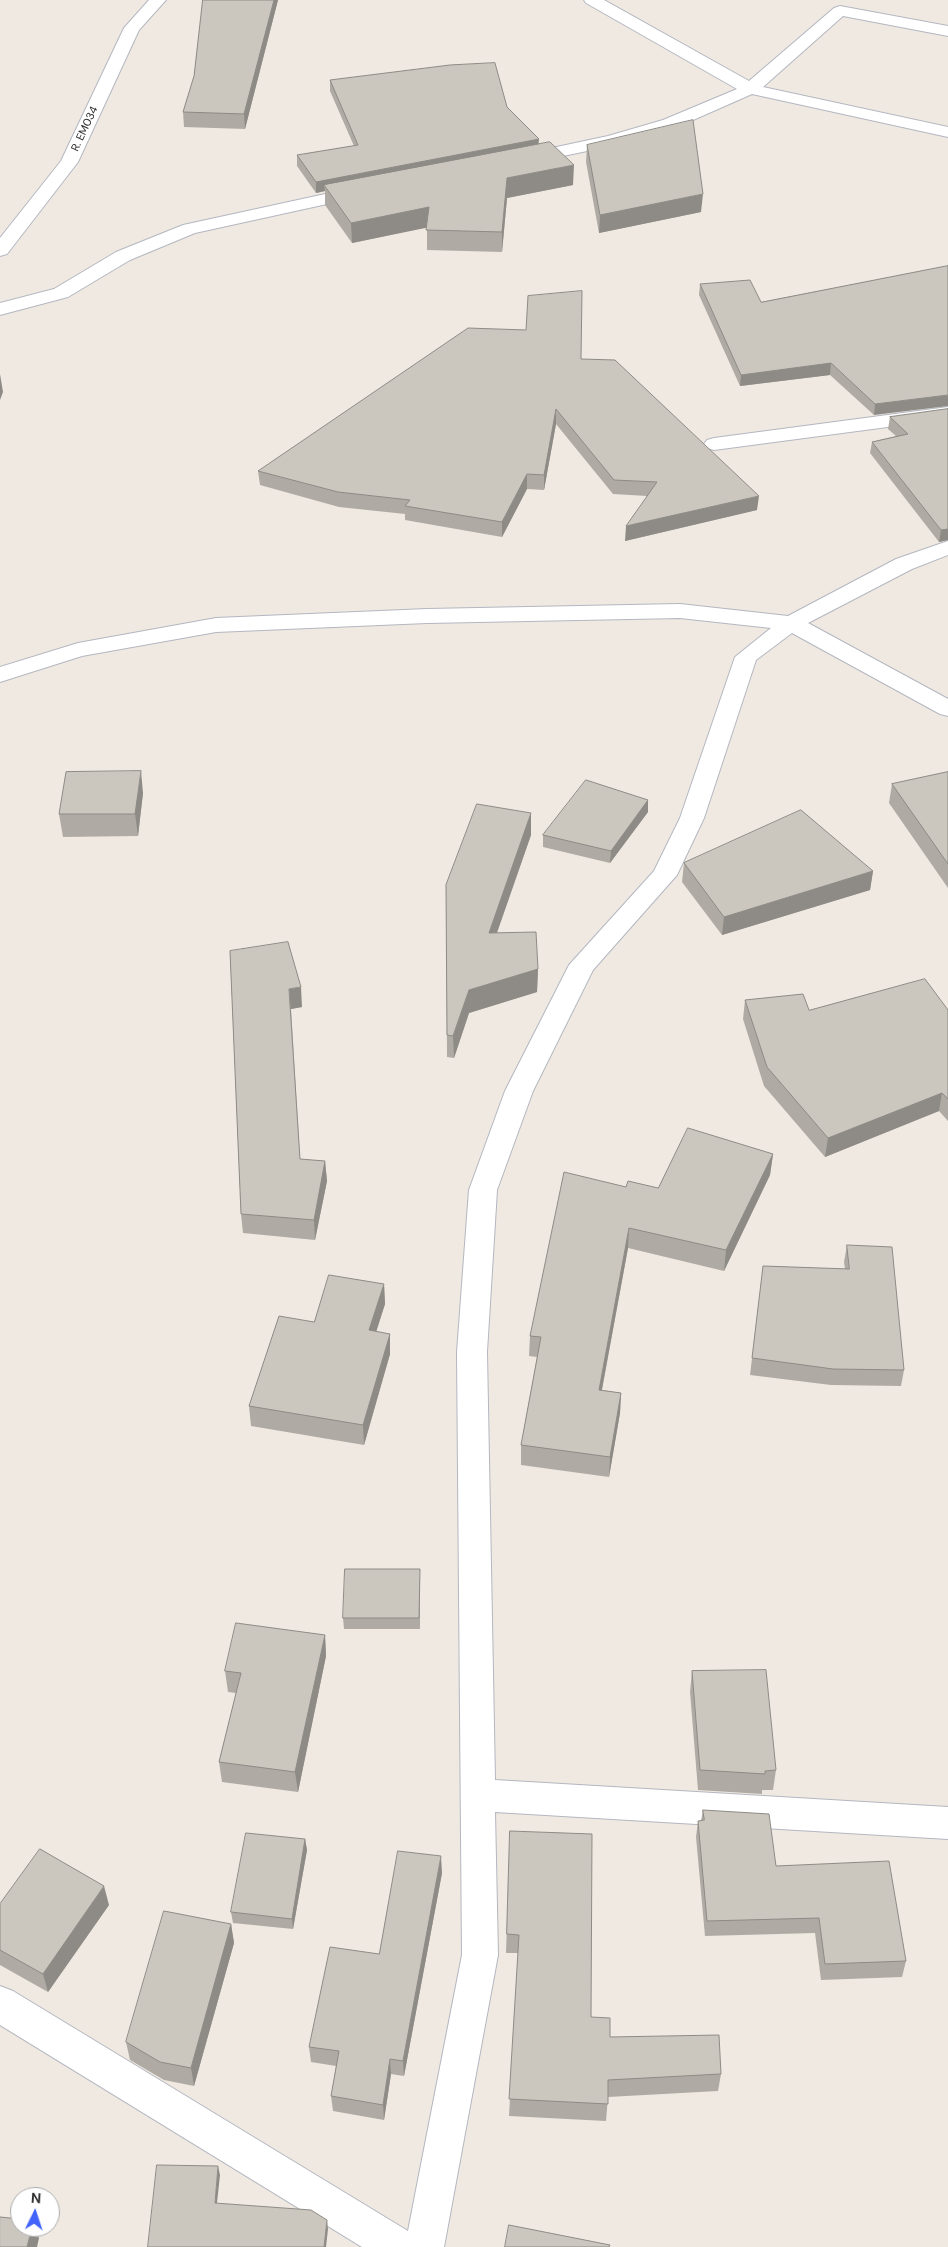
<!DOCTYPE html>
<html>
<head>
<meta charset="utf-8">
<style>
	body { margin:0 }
	#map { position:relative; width:948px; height:2247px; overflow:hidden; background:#efe9e1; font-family:"DM Sans",sans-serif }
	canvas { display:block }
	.north { position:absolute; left:10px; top:2187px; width:50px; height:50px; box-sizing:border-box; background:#fff; border:1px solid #ababab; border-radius:50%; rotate:4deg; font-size:14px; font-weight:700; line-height:20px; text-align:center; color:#2e2e2e }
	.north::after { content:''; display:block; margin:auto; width:18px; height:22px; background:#4264fb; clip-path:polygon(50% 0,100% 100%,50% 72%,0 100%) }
</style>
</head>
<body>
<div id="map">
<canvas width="948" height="2247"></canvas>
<div class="north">N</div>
</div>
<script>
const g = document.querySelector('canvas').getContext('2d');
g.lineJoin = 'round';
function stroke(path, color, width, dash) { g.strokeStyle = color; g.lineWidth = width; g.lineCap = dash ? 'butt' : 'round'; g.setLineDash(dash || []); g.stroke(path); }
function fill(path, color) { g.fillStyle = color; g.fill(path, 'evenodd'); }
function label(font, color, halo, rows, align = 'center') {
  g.font = font + ' "DM Sans",sans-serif'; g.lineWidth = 4.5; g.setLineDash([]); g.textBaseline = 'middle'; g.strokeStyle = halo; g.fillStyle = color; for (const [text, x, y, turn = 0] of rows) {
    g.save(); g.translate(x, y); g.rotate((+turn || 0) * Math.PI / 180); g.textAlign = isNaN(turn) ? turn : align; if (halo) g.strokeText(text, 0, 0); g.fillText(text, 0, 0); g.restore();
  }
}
const minor = new Path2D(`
	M149 0H166L139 30 78 162 7 254 0 256V238L61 161 124 28Z
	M584 0H604L749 81 834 8 840 6 948 26V36L843 16 763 87 948 127V137L752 94 675 128 611 146 525 164 519 163 516 159 519 155 608 136 663 120 737 89 586 3Z
	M362 186 368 187 371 191 368 195 195 233 130 260 68 297 0 315V303L54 289 116 252 183 225Z
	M948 407V419L714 450 707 448 704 444 707 440 714 438Z
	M948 541V555L912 569 808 623 948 699V716L940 714 792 633 756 660 704 818 677 875 593 970 533 1091 497 1190 487 1352 495 1780 948 1807V1839L495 1812 498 1955 444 2247H362L0 2025V1986L13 1991 408 2231 462 1955 457 1352 469 1190 505 1091 569 965 654 871 680 818 735 657 771 628 680 618 427 623 216 632 82 656 0 682V667L78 643 216 618 427 609 680 604 788 616 896 559Z`);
const wall = new Path2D(`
	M203 0H278L245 129 184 127 183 112 194 76Z
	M330 80 507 107 573 185 507 198 502 252 427 250V227L352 243 325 205V191L316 193 297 166V155L354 146 330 91Z
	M587 145 701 212 599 233 586 162Z
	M948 266 874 415 830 375 740 386 699 295 700 284 761 302Z
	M581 359 757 510 625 541 647 496 613 494 556 424 544 490 527 489 502 537 405 520V514L339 507 260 485 258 471Z
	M948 409V540L939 542 870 453 872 442 896 436 888 429 890 417Z
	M948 772V888L889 803 892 784Z
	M143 793 138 836 63 837 59 814Z
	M648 800V812L610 863 543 847V835Z
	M531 813V835L497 933 538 969 537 992 469 1013 454 1058 447 1057 446 885Z
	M684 863 873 871 870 890 722 935 682 882Z
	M230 951 302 1007 291 1009 300 1159 325 1161 327 1181 315 1240 243 1233 241 1214Z
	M745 1000 809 1010H948V1121L939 1111 825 1157 764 1086 743 1019Z
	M773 1154 770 1175 724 1271 628 1248 602 1390 621 1393 620 1413 609 1477 521 1465V1445L537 1357 529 1356 530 1336 626 1187 658 1188Z
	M847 1245 904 1370 901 1386 831 1385 750 1375 763 1266 845 1269 844 1262Z
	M384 1284 385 1304 376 1332 390 1334V1354L364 1445 251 1426 249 1406 314 1322Z
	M420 1580V1629H344L343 1618Z
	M325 1635 326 1656 298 1792 222 1782 219 1762 236 1693 228 1692 225 1671Z
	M692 1671 776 1770 773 1790H762V1794L698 1790 690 1692Z
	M703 1810 776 1866 906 1961 902 1977 821 1980 815 1933 705 1936 696 1837 698 1821H701Z
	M510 1831 591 2017 610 2037 721 2074 718 2091 608 2097 606 2121 509 2116 518 1953H506Z
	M305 1839 307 1850 293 1929 233 1923 231 1912Z
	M442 1873 404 2076 391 2074 384 2120 333 2111 331 2096 336 2066 311 2062 309 2047Z
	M0 1904 109 1905 48 1992 0 1965Z
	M231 1924 234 1943 194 2086 164 2080 130 2060 126 2042Z`);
const shadedWall = new Path2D(`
	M274 0H278L245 129 244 114Z
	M539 139 538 150 324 185 325 191 316 193V182Z
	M574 165 573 185 507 198 502 252V232L507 178Z
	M703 194 701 212 599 233 600 215Z
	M429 207 430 227 352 243 351 223Z
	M831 363 830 375 740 386 741 375Z
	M0 374 3 392 0 400Z
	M948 395V406L874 415 875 404Z
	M556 409V424L544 490V475Z
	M527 474V489L502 537V522Z
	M759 496 757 510 625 541 626 526Z
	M948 529V540L939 542 941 530Z
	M141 771 143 793 138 836 135 814Z
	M648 800V812L610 863 611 851Z
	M531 813V835L489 955V933Z
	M873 871 870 890 722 935 724 917Z
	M538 969 537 992 469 1013 454 1058 453 1036 469 990Z
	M301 987 302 1007 291 1009 289 989Z
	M942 1093 939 1111 825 1157 828 1138Z
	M773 1154 770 1175 724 1271 726 1250Z
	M325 1161 327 1181 315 1240 314 1220Z
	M629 1228 628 1248 598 1410 599 1390Z
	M384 1284 385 1304 370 1351 369 1330Z
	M390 1334V1354L364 1445 363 1425Z
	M621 1393 620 1413 609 1477 610 1457Z
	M325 1635 326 1656 298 1792 295 1772Z
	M305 1839 307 1850 293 1929 292 1919Z
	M441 1856 442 1873 404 2076 403 2061Z
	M104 1886 109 1905 48 1992 43 1974Z
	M231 1924 234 1943 194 2086 191 2068Z
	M390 2059 391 2074 384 2120 383 2105Z
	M218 2166 220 2175 216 2212 215 2203Z
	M327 2220 328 2229 326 2247H324Z
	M32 2227H35L39 2238 37 2247H27Z`);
const building = new Path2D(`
	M203 0H274L244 114 183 112 194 76Z
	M495 63 507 107 539 139 316 182 297 155 358 145 330 80 450 65Z
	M693 120 703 194 600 215 587 145Z
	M550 142 574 165 507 178 502 232 426 230 429 207 351 223 324 185Z
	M948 266V395L875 404 831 363 741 375 700 284 750 280 761 302Z
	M582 291 581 359 615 360 759 496 626 526 657 482 614 480 556 409 544 475 527 474 502 522 405 506 410 500 338 492 258 471 468 328 526 330 528 296Z
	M948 409V529L941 530 872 442 908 434 890 417Z
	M141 771 135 814H59L66 772Z
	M948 772V864L892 784Z
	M586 780 648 800 611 851 543 835Z
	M477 804 531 813 489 933 536 932 538 969 469 990 453 1036 447 1035 446 885Z
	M801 810 873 871 724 917 684 863Z
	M288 942 301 987 289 989 300 1159 325 1161 314 1220 241 1214 230 951Z
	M925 979 948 1010V1099L942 1093 828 1138 767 1067 745 1000 803 994 809 1010Z
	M688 1128 773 1154 726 1250 629 1228 599 1390 621 1393 610 1457 521 1445 541 1337 530 1336 564 1172 626 1187 628 1181 658 1188Z
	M847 1245 892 1247 904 1370 833 1369 752 1358 763 1266 849 1269Z
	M329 1275 384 1284 369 1330 390 1334 363 1425 249 1406 279 1316 314 1322Z
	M345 1569H420L419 1618H343Z
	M236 1623 325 1635 295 1772 219 1762 241 1673 225 1671Z
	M766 1670 776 1770 765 1771V1774L700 1770 692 1671Z
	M703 1810 769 1814 776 1866 889 1861 906 1961 825 1964 819 1918 707 1921 698 1821 704 1820Z
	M510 1831 592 1834 591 2017 610 2018V2037L719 2035 721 2074 608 2080V2104L509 2099 519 1935 507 1934Z
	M246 1833 305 1839 292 1919 231 1912Z
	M40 1849 104 1886 43 1974 0 1950V1904Z
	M398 1851 441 1856 403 2061 390 2059 383 2105 331 2096 339 2051 309 2047 330 1947 379 1954Z
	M164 1911 231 1924 191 2068 160 2062 126 2042Z
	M157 2165 218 2166 215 2203 311 2210 327 2220 324 2247H148Z
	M0 2217 20 2219V2227H32L27 2247H0Z
	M509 2225 610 2245 609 2247H505Z`);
const farStreetnames = [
	["R. EM034",85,129,-65]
];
stroke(minor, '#b4b7c1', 2);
fill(minor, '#fff');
fill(wall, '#afaba4');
fill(shadedWall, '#8e8b86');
fill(building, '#cbc7bf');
stroke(building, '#8e8b86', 1);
label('11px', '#2e2e2e', '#fff', farStreetnames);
</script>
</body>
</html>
